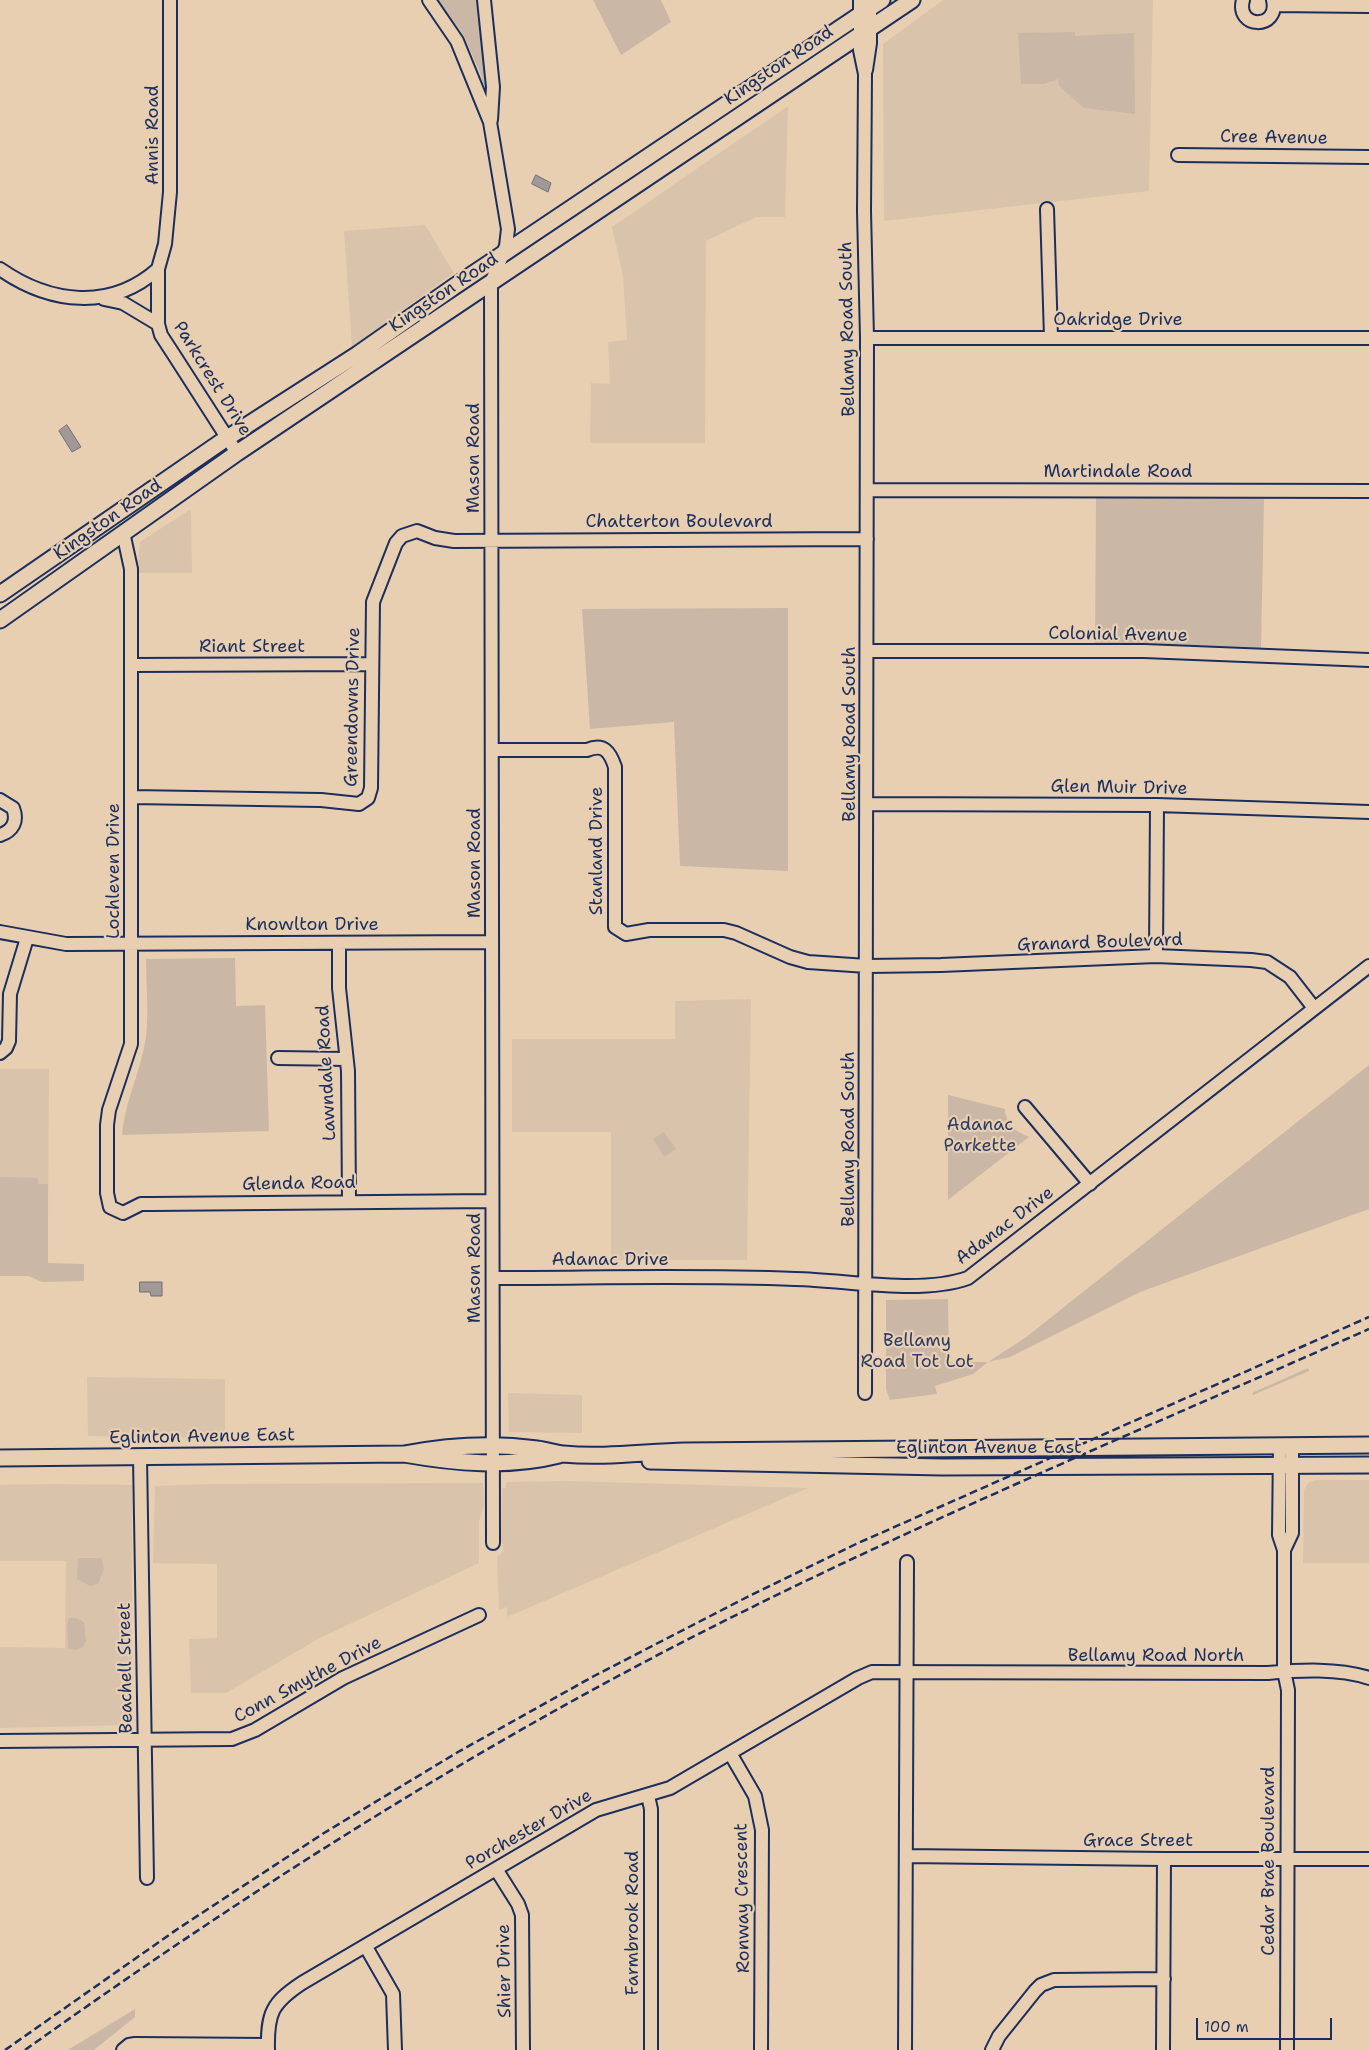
<!DOCTYPE html>
<html>
<head>
<meta charset="utf-8">
<style>
	body { margin:0 }
	#map { position:relative; width:1369px; height:2050px; overflow:hidden; background:#e9cfb1; font-family:"Shantell Sans",sans-serif }
	canvas { display:block }
	.scale { position:absolute; left:1196px; top:2018px; width:136px; height:22px; box-sizing:border-box; border:2px solid #1b2f5e; border-top:0; padding-left:6px; font-size:15px; line-height:18px; white-space:nowrap; color:#1b2f5e; -webkit-text-stroke:4px #e9cfb1; paint-order:stroke }
</style>
</head>
<body>
<div id="map">
<canvas width="1369" height="2050"></canvas>
<div class="scale">100 m</div>
</div>
<script>
const g = document.querySelector('canvas').getContext('2d');
g.lineJoin = 'round';
function fill(path, color) { g.fillStyle = color; g.fill(path, 'evenodd'); }
function stroke(path, color, width, dash) { g.strokeStyle = color; g.lineWidth = width; g.lineCap = dash ? 'butt' : 'round'; g.setLineDash(dash || []); g.stroke(path); }
function label(font, color, halo, rows, align = 'center') {
  g.font = font + ' "Shantell Sans",sans-serif'; g.lineWidth = 4.5; g.setLineDash([]); g.textBaseline = 'middle'; g.strokeStyle = halo; g.fillStyle = color; for (const [text, x, y, turn = 0] of rows) {
    g.save(); g.translate(x, y); g.rotate((+turn || 0) * Math.PI / 180); g.textAlign = isNaN(turn) ? turn : align; if (halo) g.strokeText(text, 0, 0); g.fillText(text, 0, 0); g.restore();
  }
}
const built = new Path2D(`
	M943 0H1153L1149 191 884 221 883 44Z
	M788 106 785 217H756L706 241 705 443H590L591 383 610 384 608 342 627 340 623 276 612 227Z
	M425 225 454 273 352 347 344 231Z
	M191 509 192 573H137L140 542Z
	M751 999 747 1260H611V1132H512V1039H675V1001Z
	M0 1069H49L48 1229H0Z
	M87 1377 225 1379V1438L88 1436Z
	M508 1393 582 1395V1433L509 1432Z
	M1316 1480H1369V1563H1303L1304 1490 1308 1483Z
	M567 1481 808 1488 507 1617V1607L499 1610 497 1557 504 1550 501 1540 502 1488H506V1482Z
	M483 1483 484 1506 479 1521V1563L318 1639 226 1693H191L189 1639 217 1638V1564L153 1563 155 1486 216 1484Z
	M53 1484 132 1485V1725L0 1728V1647L65 1648 66 1561H0V1485Z`);
const green = new Path2D(`
	M438 0H479L491 110 480 73 464 36Z
	M593 0H661L671 22 621 55Z
	M1075 32V36L1134 33 1135 114 1084 108 1059 86 1058 79 1044 84H1021L1018 33Z
	M1096 497 1264 499 1261 650 1095 648Z
	M788 608V871L680 866 674 722 590 729 582 609Z
	M235 958 236 1006 265 1005 269 1131 122 1135C125 1101 141 1071 146 1037 149 1012 146 984 146 959Z
	M1369 1065V1209L1140 1292 1010 1357 988 1362 973 1374 935 1386 937 1394 890 1400 886 1389V1300L948 1299 949 1362H988L1025 1338Z
	M948 1095 1005 1109C1006 1125 1015 1131 1029 1137L948 1200Z
	M664 1132 676 1149 664 1157 653 1139Z
	M0 1177 38 1178V1184H48V1263L84 1264V1281L42 1282 29 1276H0Z
	M1308 1368 1309 1371 1253 1395 1252 1393Z
	M78 1558H101L104 1569 98 1584 90 1586 77 1579Z
	M69 1618H76L84 1622 86 1641 83 1647 76 1650 68 1648 67 1625Z
	M135 2009V2017L94 2050H68Z`);
const water = new Path2D(`
	M536 175 551 183 548 192 532 184Z
	M67 425 81 447 72 452 59 431Z
	M140 1282H162V1296H151L150 1292H140Z`);
const minor = new Path2D(`
	M170 0V192L165 244 158 269V324L161 335 174 355 237 453
	M429 0 457 41 490 122 508 229 506 246 491 283 493 1543
	M484 0 493 87 491 120
	M860 0V50L865 74 864 211 867 338 865 1393
	M1243 0C1235 29 1280 30 1273 0
	M1274 5 1369 6
	M866 70 870 43V0
	M1178 155 1369 157
	M1047 209 1051 337
	M0 269C50 304 111 311 158 269
	M104 299 123 303 158 324
	M867 338H1369
	M867 490 1369 491
	M123 532 131 569V1044L109 1110 107 1125V1193L110 1207 123 1213 141 1204H151L492 1201
	M867 651H1144L1369 660
	M132 665 372 664
	M493 750H587C604 743 610 752 615 767V927L626 934 649 930H724L736 933 790 957 808 962 867 966 941 965 1156 956 1251 960 1267 962 1290 977 1314 1008
	M132 797 321 800 359 804 368 798 371 788 373 602 396 543 402 536 417 531 435 538 454 541 867 539
	M0 800 13 808C18 821 13 831 0 835
	M868 804 1157 805 1369 812
	M0 932 66 944 492 942
	M339 943V988L348 1071 349 1201
	M1156 956 1157 805
	M0 1053 6 1048 9 1041 10 994 27 938
	M278 1058 346 1059
	M1025 1107 1090 1184
	M493 1278C594 1278 695 1275 795 1279 847 1280 920 1295 968 1278L1369 966
	M1280 1445 1279 1535 1284 1550V1671L1288 1690 1287 2050
	M140 1457 147 1878
	M1284 1550 1292 1533V1445
	M0 1741 232 1739 255 1730 343 1678 479 1615
	M730 1753 755 1796 762 1830 761 2050
	M648 1796 651 1809V2050
	M906 1856 1164 1859H1369
	M496 1869 518 1904 522 1915 523 2050
	M366 1947 393 1994 395 2050
	M123 2050 129 2045 135 2044 268 2045
	M268 2050C267 2013 272 2003 302 1983L596 1810 670 1788 858 1678 872 1672 1268 1673C1300 1670 1338 1668 1369 1678
	M905 2050 907 1562
	M992 2050 999 2036 1035 1991 1041 1985 1054 1980 1164 1979
	M1163 2050 1164 1859`);
const major = new Path2D(`
	M0 594 221 442 358 354 455 286 882 0
	M0 620 237 453 912 0
	M404 1454C446 1446 494 1443 537 1449 546 1450 554 1453 563 1454 604 1458 645 1452 685 1451L1369 1445
	M0 1458 404 1454C455 1463 508 1468 559 1455
	M650 1461 942 1467 1369 1465`);
const rail = new Path2D(`
	M5 2050 179 1928 324 1833 458 1752 594 1676 751 1595 856 1544 1369 1317
	M25 2050C234 1901 449 1763 677 1645 902 1529 1137 1432 1369 1329`);
const streetNames = [
	["Kingston Road",779,66,-34],
	["Annis Road",153,135,-90],
	["Cree Avenue",1274,138,1],
	["Kingston Road",444,293,-34],
	["Oakridge Drive",1118,320],
	["Bellamy Road South",848,329,-91],
	["Parkcrest Drive",212,379,58],
	["Mason Road",474,458,-90],
	["Martindale Road",1118,472],
	["Kingston Road",108,520,-35],
	["Chatterton Boulevard",679,522],
	["Colonial Avenue",1118,635,1],
	["Riant Street",252,647],
	["Greendowns Drive",353,707,-89],
	["Bellamy Road South",850,734,-90],
	["Glen Muir Drive",1119,788,1],
	["Stanland Drive",597,851,-90],
	["Mason Road",475,863,-90],
	["Lochleven Drive",114,871,-90],
	["Knowlton Drive",312,925],
	["Granard Boulevard",1100,943,-2],
	["Lawndale Road",327,1073,-93],
	["Bellamy Road South",849,1139,-90],
	["Glenda Road",299,1184,-1],
	["Adanac Drive",1005,1226,-37],
	["Adanac Drive",610,1260],
	["Mason Road",475,1268,-90],
	["Eglinton Avenue East",202,1437,-1],
	["Eglinton Avenue East",989,1448],
	["Bellamy Road North",1156,1656],
	["Beachell Street",126,1668,-91],
	["Conn Smythe Drive",308,1680,-28],
	["Porchester Drive",529,1830,-30],
	["Grace Street",1138,1841],
	["Cedar Brae Boulevard",1269,1861,-90],
	["Ronway Crescent",743,1898,-91],
	["Farmbrook Road",633,1923,-90],
	["Shier Drive",505,1971,-91]
];
const parkNames = [
	["Adanac",980,1125],
	["Parkette",980,1146],
	["Bellamy",917,1341],
	["Road Tot Lot",917,1362]
];
fill(built, '#dac3ab');
fill(green, '#cbb7a5');
fill(water, '#a29895');
stroke(water, '#6c6e7f', 1);
stroke(minor, '#1b2f5e', 16);
stroke(major, '#1b2f5e', 19);
stroke(minor, '#e9cfb1', 12);
stroke(major, '#e9cfb1', 15);
stroke(rail, '#1b2f5e', 2.5, [8, 4]);
label('18px', '#1b2f5e', '#e9cfb1', streetNames);
label('18px', '#2d3d65', '#e9cfb1', parkNames);
</script>
</body>
</html>
